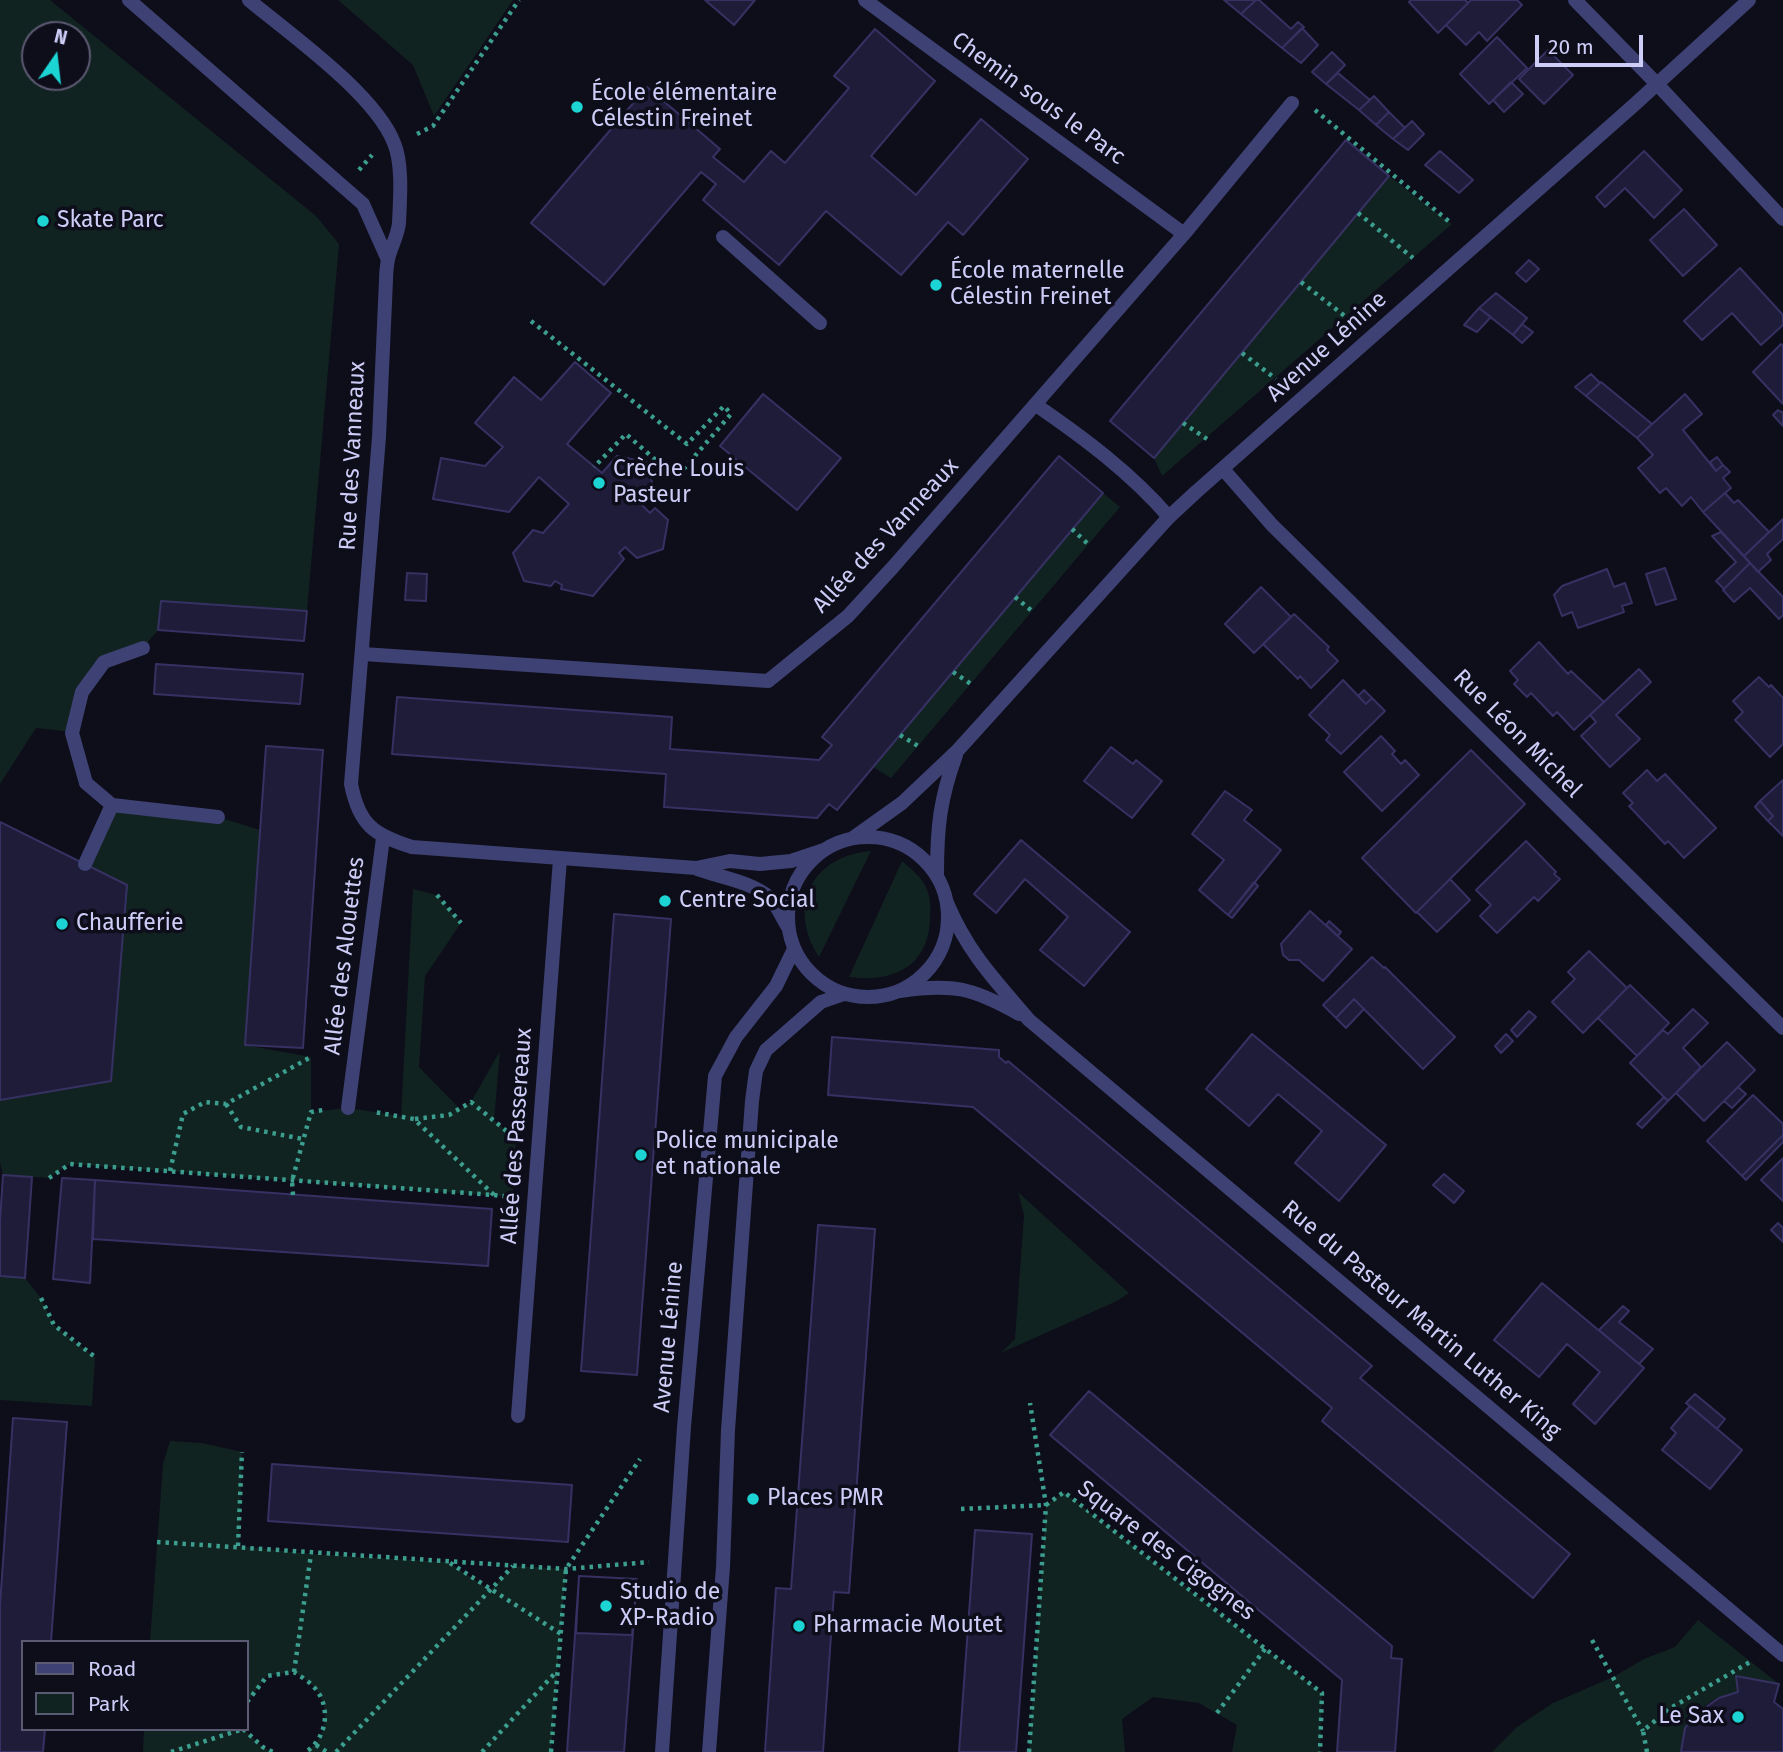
<!DOCTYPE html>
<html>
<head>
<meta charset="utf-8">
<style>
	body { margin:0 }
	#map { position:relative; width:1783px; height:1752px; overflow:hidden; background:#0e0d1a; font-family:"Fira Sans",sans-serif }
	canvas { display:block }
	.legend { position:absolute; left:21px; top:1640px; width:228px; height:91px; box-sizing:border-box; background:#0e0d1a; border:2px solid #5b5a73; margin:0; padding:9px 12px; list-style:none; font-size:21px; color:#cecdf8 }
	.legend li { display:flex; align-items:center; gap:14px; height:35px }
	.legend b { width:35px; border:2px solid #5b5a73 }
	.north { position:absolute; left:21px; top:21px; width:70px; height:70px; box-sizing:border-box; background:#0e0d1a; border:2px solid #5b5a73; border-radius:50%; rotate:14deg; font-size:19px; font-weight:700; line-height:28px; text-align:center; color:#cecdf8 }
	.north::after { content:''; display:block; margin:auto; width:24px; height:32px; background:#1dd4d5; clip-path:polygon(50% 0,100% 100%,50% 72%,0 100%) }
	.scale { position:absolute; left:1535px; top:35px; width:108px; height:32px; box-sizing:border-box; border:4px solid #cecdf8; border-top:0; padding-left:9px; font-size:21px; line-height:24px; white-space:nowrap; color:#cecdf8; -webkit-text-stroke:5px #0e0d1a; paint-order:stroke }
</style>
</head>
<body>
<div id="map">
<canvas width="1783" height="1752"></canvas>
<ul class="legend">
<li><b style="height:9px;background:#3e4173"></b>Road</li>
<li><b style="height:19px;background:#112321"></b>Park</li>
</ul>
<div class="north">N</div>
<div class="scale">20 m</div>
</div>
<script>
const g = document.querySelector('canvas').getContext('2d');
g.lineJoin = 'round';
function fill(path, color) { g.fillStyle = color; g.fill(path, 'evenodd'); }
function stroke(path, color, width, dash) { g.strokeStyle = color; g.lineWidth = width; g.lineCap = dash ? 'butt' : 'round'; g.setLineDash(dash || []); g.stroke(path); }
function label(font, color, halo, rows, align = 'center') {
  g.font = font + ' "Fira Sans",sans-serif'; g.lineWidth = 7; g.setLineDash([]); g.textBaseline = 'middle'; g.strokeStyle = halo; g.fillStyle = color; for (const [text, x, y, turn = 0] of rows) {
    g.save(); g.translate(x, y); g.rotate((+turn || 0) * Math.PI / 180); g.textAlign = isNaN(turn) ? turn : align; if (halo) g.strokeText(text, 0, 0); g.fillText(text, 0, 0); g.restore();
  }
}
const green = new Path2D(`
	M0 0H50L316 216 339 244 307 611 162 601 158 630 143 648 104 662 82 692 72 732 36 728 0 784ZM35 35H77V77H35Z
	M338 0H513L434 116 413 65Z
	M1389 176 1452 224 1162 476 1154 458Z
	M1103 493 1120 507 891 778 873 767Z
	M112 805 218 817 260 830 245 1045 311 1057V1112L348 1108 401 1116 413 889 437 895 461 923 425 976 419 1067 460 1109 471 1102 500 1051 494 1120 516 1139 513 1197 70 1164 49 1178 3 1175 0 1162V1100L111 1081 127 885 85 864Z
	M871 851 819 957C787 907 811 856 871 851Z
	M902 861C910 868 920 876 925 885 930 896 931 904 930 916 930 966 894 983 849 977Z
	M1018 1192 1129 1293 1117 1301 1001 1353 1015 1339 1024 1215Z
	M0 1276 25 1278 41 1298 54 1325 95 1357 92 1406 0 1400Z
	M170 1441 202 1443 242 1452 239 1546 311 1554 448 1562 490 1590 514 1566 566 1569 551 1752H306C328 1737 332 1704 312 1685 307 1680 300 1676 294 1672L267 1676 247 1702V1642H150L163 1464Z
	M1064 1492 1322 1693 1320 1752H1232L1237 1725 1199 1703 1153 1697 1122 1719 1125 1752H1029L1046 1505Z
	M1698 1620 1779 1684 1736 1676 1738 1692C1708 1697 1680 1720 1681 1752H1492L1517 1727 1553 1703 1613 1677 1644 1659 1675 1647Z
	M144 1729H243L263 1747 273 1752H143Z`);
const building = new Path2D(`
	M705 0H755L734 25Z
	M1224 0H1256L1241 14Z
	M1256 0H1259L1291 29 1298 22 1304 27 1282 48 1241 14Z
	M1411 0H1465L1468 3 1438 33 1409 2Z
	M1471 0H1517L1522 5 1487 41 1479 32 1466 45 1446 25Z
	M1302 28 1318 45 1301 63 1282 48Z
	M875 29 935 81 871 156 916 195 981 119 1028 159 963 235 948 222 901 275 826 211 779 265 703 200 716 184 701 172 604 285 531 223 647 87 720 149 713 157 744 182 771 151 785 163 849 88 834 76Z
	M1497 37 1527 68 1489 104 1460 74Z
	M1548 50 1573 75 1544 104 1519 79Z
	M1332 52 1345 65 1326 84 1312 72Z
	M1338 73 1370 100 1359 110 1326 84Z
	M1511 82 1523 94 1504 112 1493 100Z
	M1374 96 1389 112 1376 125 1359 110Z
	M1389 112 1405 128 1393 139 1376 125Z
	M1412 121 1424 134 1408 150 1393 139Z
	M1346 140 1389 176 1154 458 1110 421Z
	M1440 151 1473 180 1459 193 1425 165Z
	M1644 151 1682 190 1654 218 1625 188 1605 207 1596 197Z
	M1684 209 1717 245 1683 276 1650 240Z
	M1529 260 1539 269 1526 282 1516 273Z
	M1740 268 1783 315V325L1761 345 1732 313 1702 340 1684 321Z
	M1496 293 1527 318 1513 335 1479 308Z
	M1479 308 1491 317 1477 332 1464 325Z
	M1522 324 1533 332 1522 343 1513 335Z
	M1781 344 1783 346V404L1753 372Z
	M575 362 611 393 567 444 602 473 617 456 646 462 654 489 641 504 650 513 655 508 668 520 663 549 637 558 625 547 619 553 624 559 593 596 561 589 562 585 555 581 551 586 524 581 513 553 533 530 543 533 569 504 539 477 509 512 433 499 441 458 485 466 503 447 475 423 514 377 541 400Z
	M1591 374 1600 383 1586 396 1575 387Z
	M1601 382 1652 424 1637 438 1586 396Z
	M763 394 841 458 797 510 720 446Z
	M1685 394 1702 414 1683 430 1716 471 1723 465 1730 472 1723 478 1731 488 1703 512 1691 497 1682 506 1666 488 1660 493 1638 468 1653 455 1637 438Z
	M1778 410 1783 413V426L1773 415Z
	M1059 456 1103 493 837 810 829 804 817 818 664 807 666 774 392 754 397 697 672 717 670 749 819 760 832 745 822 737Z
	M1717 457 1723 465 1716 471 1710 462Z
	M1725 493 1734 503 1738 500 1769 532 1744 556 1703 512Z
	M1783 519V539L1767 554 1771 560 1758 572 1744 556Z
	M1721 532 1750 563 1724 589 1716 581 1736 562 1712 536Z
	M1750 563 1783 597V615L1779 619 1750 588 1734 602 1723 590Z
	M1665 568 1676 599 1656 605 1646 574Z
	M1607 569 1614 587 1625 583 1632 603 1622 606 1624 612 1578 628 1572 612 1562 616 1554 595 1562 586Z
	M407 573 427 574 426 601 405 600Z
	M1261 587 1291 617 1254 653 1225 624Z
	M161 601 307 611 304 641 158 630Z
	M1294 614 1329 647 1327 650 1338 661 1311 688 1300 676 1298 679 1263 644Z
	M1539 642 1568 674 1571 671 1604 702 1574 730 1557 712 1553 716 1531 693 1527 697 1514 684 1518 680 1510 671Z
	M156 664 303 674 300 704 154 694Z
	M1639 669 1651 682 1616 715 1640 739 1610 767 1581 736 1596 722 1590 715Z
	M1759 677 1769 687 1771 685 1783 698V744L1770 757 1735 720 1743 712 1733 701Z
	M1343 680 1366 704 1372 698 1385 711 1341 754 1326 740 1330 735 1309 715Z
	M1364 690 1372 698 1366 704 1358 696Z
	M1381 736 1395 751 1392 754 1401 764 1405 760 1419 775 1382 811 1344 772Z
	M266 746 323 750 303 1048 245 1045Z
	M1111 747 1133 764 1136 760 1162 781 1132 818 1084 781Z
	M1471 750 1525 804 1416 913 1362 858Z
	M1647 770 1657 781 1665 774 1716 828 1684 858 1668 841 1665 844 1629 806 1633 803 1623 793Z
	M1783 780V836L1768 821 1773 816 1760 801Z
	M1225 791 1252 810 1244 820 1281 850 1228 915 1199 890 1224 860 1192 834Z
	M1760 801 1773 816 1768 821 1755 807Z
	M0 822 127 885 111 1081 0 1100Z
	M1021 840 1130 932 1084 986 1040 950 1068 917 1025 879 996 913 974 894Z
	M1526 841 1556 872 1554 874 1560 879 1538 901 1534 897 1497 933 1480 916 1491 905 1476 890Z
	M1450 879 1470 900 1437 932 1417 912Z
	M1254 882 1258 886 1232 918 1228 915Z
	M1310 911 1352 949 1323 981 1299 960H1289L1283 955 1281 944Z
	M614 914 671 919 637 1375 581 1371Z
	M1329 921 1341 932 1338 936 1326 925Z
	M1589 951 1627 988 1583 1033 1552 1002 1575 979 1568 972Z
	M1372 957 1384 968 1385 967 1455 1037 1423 1069 1354 999 1336 1018 1323 1005Z
	M1630 985 1669 1023 1637 1056 1598 1018Z
	M1354 999 1364 1009 1346 1028 1336 1018Z
	M1693 1009 1708 1023 1683 1048 1701 1067 1668 1101 1630 1063 1663 1030 1668 1034Z
	M1529 1011 1536 1017 1517 1037 1511 1030Z
	M1252 1034 1386 1145 1339 1201 1295 1163 1322 1131 1278 1094 1249 1126 1206 1089Z
	M1506 1034 1513 1041 1501 1053 1495 1046Z
	M832 1037 999 1050V1057L1006 1063 1008 1061 1372 1366 1360 1378 1570 1554 1533 1598 1322 1421 1332 1408 973 1107 828 1095Z
	M1727 1042 1755 1070 1704 1121 1676 1093Z
	M1738 1087 1746 1094 1732 1108 1724 1101Z
	M1753 1095 1783 1124V1135L1742 1176 1707 1141Z
	M1664 1097 1668 1101 1642 1128 1637 1124Z
	M1783 1135V1142L1746 1180 1742 1176Z
	M1783 1158V1201L1761 1180Z
	M1444 1174 1464 1191 1454 1203 1433 1185Z
	M3 1175 32 1177 25 1278 0 1276V1221Z
	M62 1178 95 1180 90 1283 53 1279Z
	M95 1180 492 1209 488 1266 93 1239Z
	M1778 1223 1783 1228V1242L1771 1230Z
	M818 1225 875 1229 849 1593 834 1592 823 1752H765L776 1588 791 1589Z
	M1542 1283 1644 1368 1595 1424 1573 1404 1600 1372 1567 1344 1539 1377 1494 1340Z
	M1623 1306 1629 1311 1619 1322 1653 1349 1639 1364 1599 1330Z
	M1089 1391 1392 1646 1391 1658 1402 1659 1395 1752H1337L1342 1680 1050 1435Z
	M1695 1394 1725 1419 1717 1429 1686 1403Z
	M1690 1406 1742 1450 1710 1489 1662 1450 1676 1433 1671 1428Z
	M13 1418 67 1422 51 1642H23V1729H45L43 1752H0V1605Z
	M272 1464 572 1485 568 1542 268 1521Z
	M975 1530 1032 1534 1016 1752H959Z
	M579 1576 637 1579 624 1752H567Z
	M579 1576 637 1579 632 1635 576 1633Z
	M1736 1676 1779 1684 1774 1702 1783 1709V1752H1681L1685 1728 1696 1714 1719 1698 1738 1692Z`);
const path = new Path2D(`
	M1315 110 1452 224
	M417 134 433 126 519 0
	M359 170 372 155
	M1358 213 1413 258
	M1301 282 1346 317
	M531 321 687 444 724 406 731 414 676 478 626 434 594 467
	M1242 353 1276 379
	M1183 423 1207 439
	M1072 529 1088 544
	M1015 597 1032 611
	M953 672 971 684
	M900 735 918 746
	M437 895 461 923
	M226 1104 241 1127 303 1139
	M415 1119 449 1115 471 1102 515 1138
	M170 1171 183 1114 205 1102 226 1104 311 1057
	M49 1178 70 1164 494 1195 414 1119 374 1112
	M293 1195 292 1181 311 1112 323 1110
	M494 1195 510 1197
	M41 1298 54 1325 95 1357
	M961 1509 1046 1505 1064 1492 1322 1693 1320 1752
	M157 1542 566 1569 649 1562
	M238 1546 242 1452
	M450 1563 561 1634
	M1592 1640 1643 1731
	M294 1672 311 1554
	M247 1702 267 1676 294 1672C300 1676 307 1680 312 1685 332 1704 328 1737 306 1752
	M1217 1713 1265 1649
	M243 1729 263 1747 273 1752
	M316 1745 327 1752
	M171 1752 243 1729
	M336 1752 513 1566
	M482 1752 557 1671
	M551 1752 566 1569 640 1459
	M1029 1752 1046 1505 1030 1403
	M1647 1752 1643 1731 1669 1709 1750 1662`);
const service = new Path2D(`
	M723 237 820 323
	M1036 405C1084 438 1131 473 1169 517
	M112 805 218 817
	M85 864 112 805 86 783 72 733 82 692 104 662 143 648
	M348 1108 383 838
	M518 1416 560 859`);
const minor = new Path2D(`
	M865 0 1184 234
	M1575 0 1657 84 1783 219
	M1223 469 1272 525 1783 1028
	M363 654 768 681 848 616 893 567 1184 234 1292 103
	M947 903C969 954 994 979 1029 1020L1783 1655
	M900 991C953 983 973 988 1019 1014`);
const tertiary = new Path2D(`
	M129 0 363 204 388 260
	M249 0C290 34 375 94 394 143 403 164 400 200 399 223 398 235 391 247 388 259 387 265 386 273 386 280L379 437 351 784C359 825 374 835 412 847L696 868 730 861 760 864 791 861 824 850
	M788 917a80 80 0 1 1 160 0a80 80 0 1 1-160 0Z
	M853 838 902 803 958 750 1169 517 1196 492 1634 105 1749 0
	M697 869C719 877 753 882 770 898 777 905 782 918 788 927
	M937 874C937 827 940 799 956 755
	M662 1752 684 1427 715 1076 736 1037 776 986 794 949
	M709 1752 723 1567 728 1430 752 1101 756 1071 766 1050 821 1002 844 994`);
const markers = [
	[577,107,7,"#1dd4d5"],
	[43,221,7,"#1dd4d5"],
	[936,285,7,"#1dd4d5"],
	[599,483,7,"#1dd4d5"],
	[665,901,7,"#1dd4d5"],
	[62,924,7,"#1dd4d5"],
	[641,1155,7,"#1dd4d5"],
	[753,1499,7,"#1dd4d5"],
	[606,1606,7,"#1dd4d5"],
	[799,1626,7,"#1dd4d5"],
	[1738,1717,7,"#1dd4d5"]
];
const poiNames = [
	["École élémentaire",591,94],
	["Célestin Freinet",591,120],
	["Skate Parc",57,221],
	["École maternelle",950,272],
	["Célestin Freinet",950,298],
	["Crèche Louis",613,470],
	["Pasteur",613,496],
	["Centre Social",679,901],
	["Chaufferie",76,924],
	["Police municipale",655,1142],
	["et nationale",655,1168],
	["Places PMR",767,1499],
	["Studio de",620,1593],
	["XP-Radio",620,1619],
	["Pharmacie Moutet",813,1626],
	["Le Sax",1724,1717,"right"]
];
const streetNames = [
	["Chemin sous le Parc",1038,99,36],
	["Avenue Lénine",1327,347,-42],
	["Rue des Vanneaux",353,456,-87],
	["Allée des Vanneaux",886,536,-47],
	["Rue Léon Michel",1517,734,45],
	["Allée des Alouettes",345,956,-83],
	["Allée des Passereaux",517,1136,-86],
	["Rue du Pasteur Martin Luther King",1421,1320,40],
	["Avenue Lénine",669,1337,-85],
	["Square des Cigognes",1166,1551,37]
];
fill(green, '#112321');
fill(building, '#1f1c39');
stroke(building, '#363162', 2);
stroke(path, '#3c9e8f', 4.5, [3.5, 5]);
stroke(service, '#3e4173', 14);
stroke(minor, '#3e4173', 14);
stroke(tertiary, '#3e4173', 14);
for (const [x, y, r, color] of markers) { const dot = new Path2D(); dot.arc(x, y, r, 0, 2 * Math.PI); g.fillStyle = color; g.fill(dot); stroke(dot, '#0e0d1a', 2.5); }
label('23px', '#cecdf8', '#0e0d1a', poiNames, 'left');
label('23px', '#cecdf8', '#0e0d1a', streetNames);
</script>
</body>
</html>
